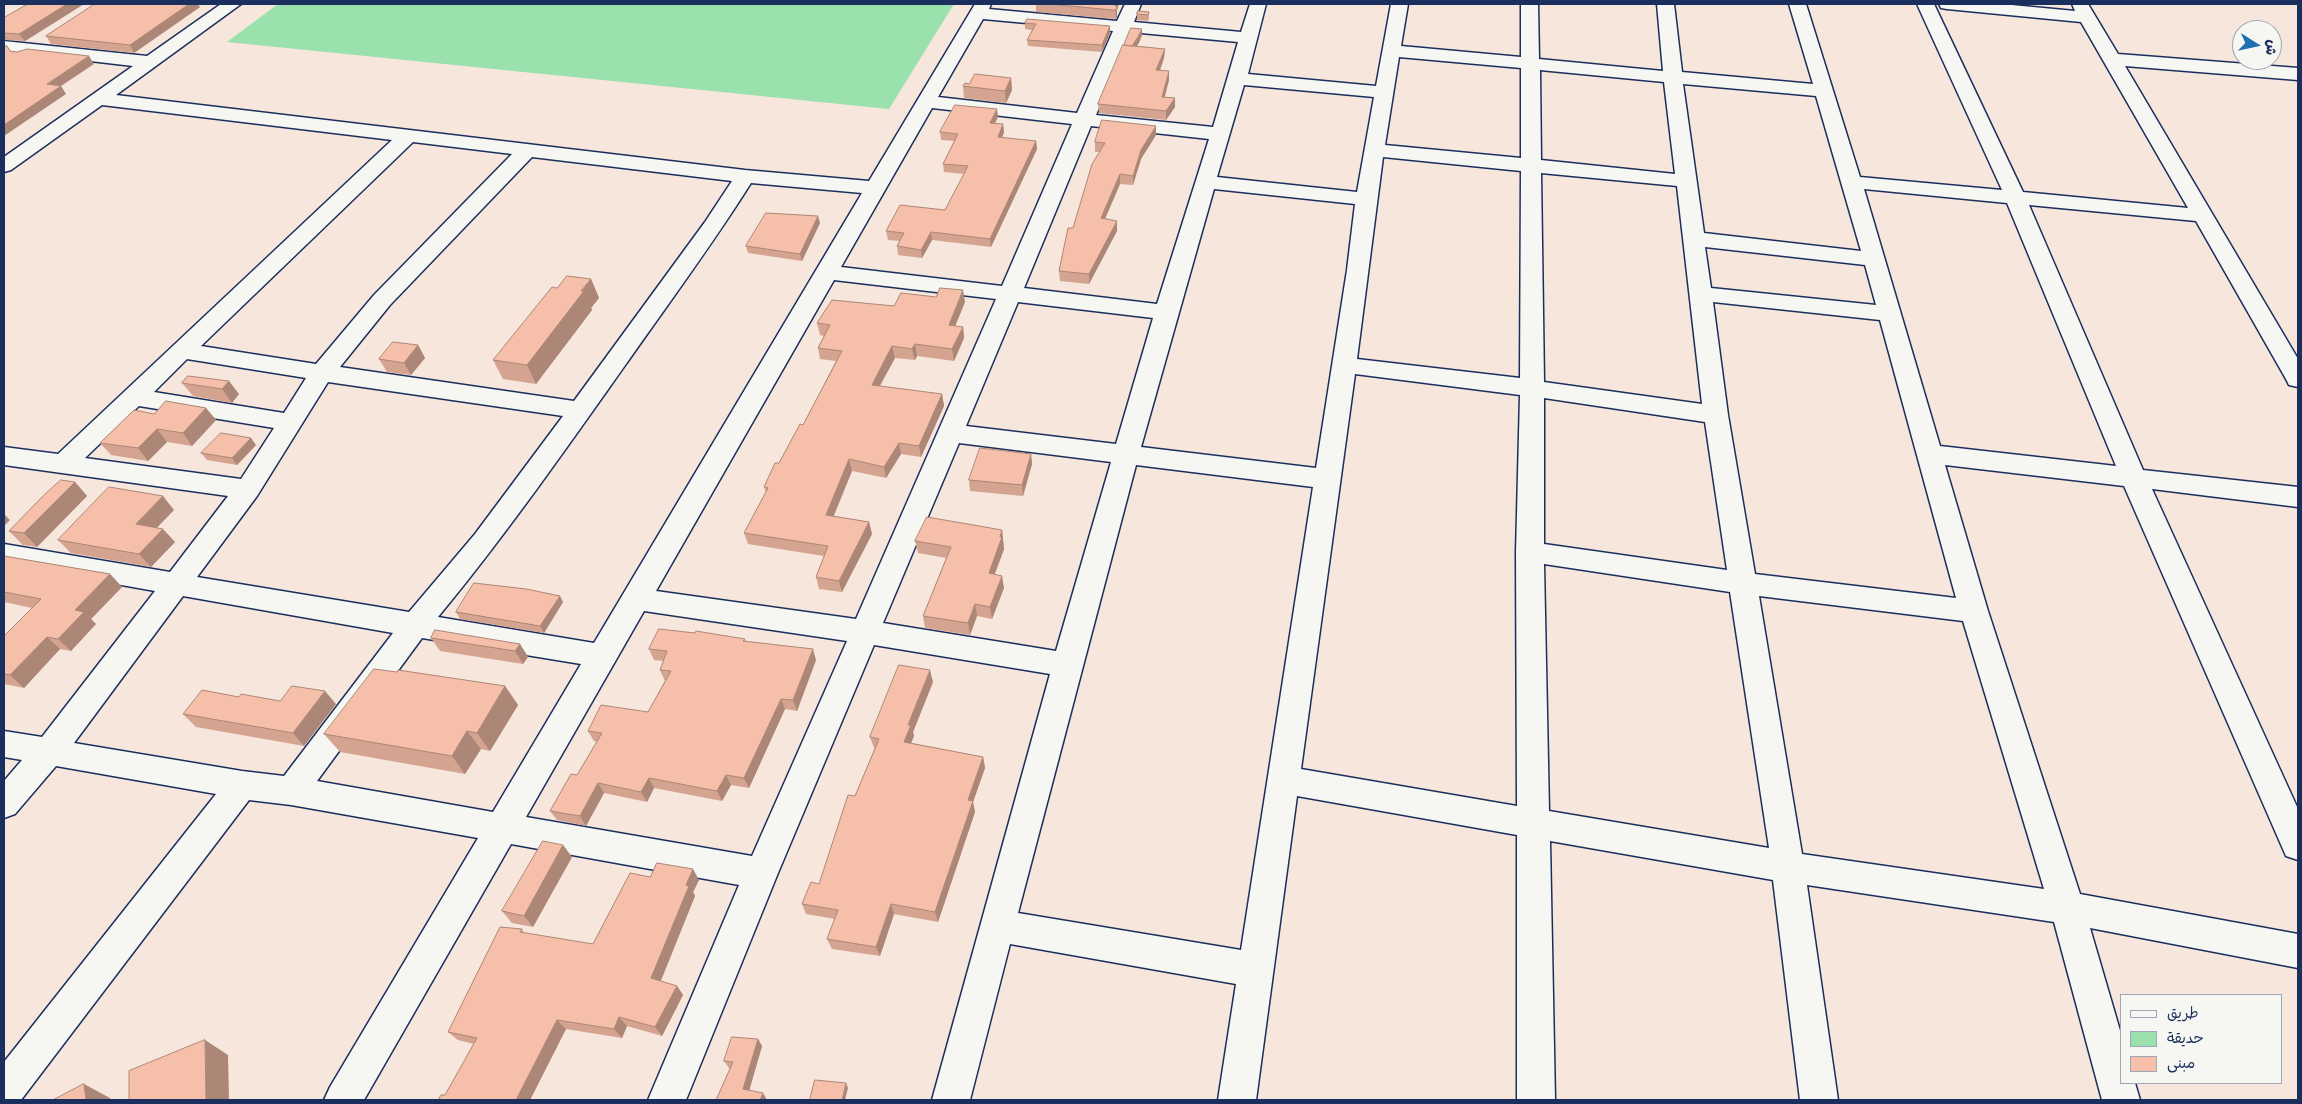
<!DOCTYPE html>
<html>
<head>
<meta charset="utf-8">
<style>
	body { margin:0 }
	#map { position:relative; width:2302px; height:1104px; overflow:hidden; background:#f6e6dc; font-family:Caveat,"Playpen Sans Arabic",sans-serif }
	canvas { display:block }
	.frame { position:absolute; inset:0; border:5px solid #1b2f5e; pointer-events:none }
	.legend { position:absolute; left:2120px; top:994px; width:162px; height:90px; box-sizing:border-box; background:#f6f6f2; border:1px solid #9ea6b7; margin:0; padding:6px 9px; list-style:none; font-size:15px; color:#1b2f5e }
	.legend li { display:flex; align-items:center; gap:10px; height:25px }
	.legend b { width:25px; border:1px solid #9ea6b7 }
	.north { position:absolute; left:2232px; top:20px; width:50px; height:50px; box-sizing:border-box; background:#f6f6f2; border:1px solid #9ea6b7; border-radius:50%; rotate:100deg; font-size:14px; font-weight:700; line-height:20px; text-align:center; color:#1b2f5e }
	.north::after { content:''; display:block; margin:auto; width:18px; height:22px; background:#1f6fb2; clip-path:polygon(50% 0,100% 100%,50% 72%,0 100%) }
</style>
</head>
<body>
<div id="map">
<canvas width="2302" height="1104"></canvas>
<div class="frame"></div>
<ul class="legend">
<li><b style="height:6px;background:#f6f6f2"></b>طريق</li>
<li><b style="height:14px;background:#9be1ae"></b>حديقة</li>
<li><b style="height:14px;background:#f6bfa9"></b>مبنى</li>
</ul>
<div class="north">ش</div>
</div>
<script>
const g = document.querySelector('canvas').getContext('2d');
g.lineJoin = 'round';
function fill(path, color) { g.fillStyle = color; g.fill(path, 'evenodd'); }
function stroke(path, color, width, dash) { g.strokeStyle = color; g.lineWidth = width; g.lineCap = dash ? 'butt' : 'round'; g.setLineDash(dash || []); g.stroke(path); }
const green = new Path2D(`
	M278 4H954L889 109 227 42Z`);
const street = new Path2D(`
	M221 4H241L116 95 745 170 869 181 975 4H991L989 9 1117 21 1125 4H1141L1134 22 1241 32 1250 4H1266L1248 74 1376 86 1391 4H1408L1401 46 1521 57V4H1538L1539 59 1663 71 1657 4H1674L1682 72 1813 84 1789 4H1806L1860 177 2002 190 1917 4H1934L2023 192 2188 208 2081 22 1947 9 1941 8 1939 4H2001L2075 11 2072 4H2088L2118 54 2298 68V80L2125 66 2298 359V387L2289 385 2286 379 2196 221 2029 205 2143 470 2298 487V507L2152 489 2298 809V860L2286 856 2124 486 1945 465 1988 611 2080 894 2298 934V968L2090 928 2121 1034V1083H2135L2140 1100H2102L2054 922 1807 885 1838 1100H1800L1773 880 1550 841 1555 1100H1517V835L1297 796 1256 1100H1218L1236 984 1010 944 970 1100H932L1050 674 874 645 778 873 686 1100H648L739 885 511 844 364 1100H324L330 1087 478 838 291 805 249 800 21 1100H4V1062L216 794 56 766 15 814 4 818V781L22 760 4 757V731L42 737 155 591 4 564V544L170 572 228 496 4 465V447L58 454 392 140 102 105 11 170 4 172V157L133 66 4 51V41L147 56ZM983 19 1113 31 1077 113 938 97ZM1130 32 1238 42 1213 127 1096 115ZM1399 57 1521 68V158L1385 145ZM1540 70 1664 82 1675 174 1541 160ZM1683 84 1816 96 1861 251 1704 233ZM1244 85 1374 97 1357 192 1217 177ZM932 108 1072 124 1002 286 841 267ZM1091 126 1209 139 1157 304 1024 288ZM413 142 512 154 374 295 316 364 201 346ZM532 157 732 181 705 222 574 401 340 367 390 305ZM1383 157 1521 171 1520 378 1357 359ZM1541 173 1677 186 1702 404 1544 382ZM751 183 862 193 594 643 438 617C505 536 565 450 626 364 668 304 712 245 751 183ZM1214 189 1355 204 1347 270 1316 468 1141 447ZM1864 189 2007 203 2116 466 1940 446ZM1705 247 1865 265 1876 305 1711 288ZM834 280 996 299 856 619 656 591ZM1018 302 1153 318 1116 444 966 426ZM1713 302 1880 320 1956 598 1755 574 1728 415ZM187 359 306 378 284 413 154 392ZM1355 374 1520 395 1516 552 1517 806 1301 769ZM328 382 563 416 475 534 409 612 197 577 257 496ZM1544 398 1705 422 1727 570 1544 544ZM139 406 274 428 241 479 85 458ZM959 443 1111 462 1056 651 883 623ZM1136 465 1313 487 1241 950 1018 913ZM1544 564 1730 592 1769 848 1549 811ZM183 596 393 633 284 776 242 771 74 743ZM1759 596 1963 621 2044 889 1802 854ZM644 611 847 641 752 856 526 817ZM422 638 581 664 493 812 317 781Z`);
const wall = new Path2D(`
	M28 4H84L25 41 4 40V18Z
	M1036 4H1119L1117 10V16L1116 19 1036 12Z
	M200 7 134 53 51 44 46 36Z
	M1149 12V19L1148 21 1137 20V14Z
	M1025 23 1110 26V33L1102 52 1028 46 1027 40 1032 30 1025 29Z
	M1142 29V35L1137 46 1165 49 1164 58 1160 71 1169 80 1165 97 1175 98V107L1166 120 1099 113 1098 104 1124 45Z
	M1011 78 1012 90 1006 103 964 98 963 86 969 84Z
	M998 117 995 124H1003L1004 132 1002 138 1036 141 1037 149 991 247 932 240 922 258 898 255 897 246 900 241 888 240 886 231 945 210 964 174 944 172 943 164 954 141 941 140 940 132Z
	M1156 135 1141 159 1133 185 1120 184 1105 219 1117 231 1089 284 1060 281 1059 271 1073 228 1100 152H1095V142Z
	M820 223 802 261 748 253 746 246Z
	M591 279 599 298 591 308 592 310 536 384 503 379 493 360 557 288Z
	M965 302 955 326 963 327 964 338 954 361 917 356 915 360 895 358 880 386 942 394 944 406 921 457 901 454 886 478 852 471 834 516 869 522 872 534 842 592 819 589 816 577 824 556 748 544 744 533 766 493 764 487 803 425 836 361 820 359 818 348 824 336 820 335 817 323 894 306Z
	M418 345 425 358 411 375 387 372 379 359Z
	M188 376 239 394 232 403 193 396 182 383Z
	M206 408 216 420 192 446 167 442 148 461 111 455 100 443 154 414Z
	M256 445 237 465 207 460 201 453Z
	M1031 454 1032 464 1023 496 970 491 969 480Z
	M75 482 87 496 37 547 23 545 9 531Z
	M174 510 157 527 175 542 151 567 71 553 58 540Z
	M1002 530 1004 549 995 574 1004 588 992 619 977 616 970 635 925 628 923 616 946 558 918 553 915 541Z
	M4 556 110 574 122 587 91 619 96 624 71 651 60 649 24 688 4 684V636L32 608 4 602Z
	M563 602 544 633 460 619 456 612Z
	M431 638 520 644 528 657 523 664 440 651Z
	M745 639 746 642 816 660 797 711 785 709 749 788 731 785 722 801 654 788 647 802 604 793 586 826 557 820 550 811 577 775 597 742 594 741 588 731 648 712 665 681 660 670 664 661 654 660 649 649Z
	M397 672 505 686 518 705 490 751 481 749 465 774 340 752 324 734Z
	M933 682 913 732 914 736 911 743 983 757 985 768 973 802 975 812 938 922 894 914 880 956 832 949 827 939 835 919 806 914 802 904 819 884 875 748H874L870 737Z
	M239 697 280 701 336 704 304 746 196 727 183 714Z
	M563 845 572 857 533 927 512 923 502 911Z
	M650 877 699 880 693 892 695 896 661 981 677 986 683 995 662 1036 627 1026 622 1038 566 1029 530 1100H438L445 1095 474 1044 458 1040 448 1032 522 929 524 933 593 944Z
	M758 1039 762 1046 749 1090 767 1100H716L730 1068H729L724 1061Z`);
const shadedWall = new Path2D(`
	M67 4H84L25 41 19 34Z
	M189 4H198L200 7 134 53 130 45Z
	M1116 4H1119L1117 10V16L1116 19 1115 6Z
	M1110 26V33L1102 52V45Z
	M1142 29V35L1139 43 1131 54V48Z
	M1165 49 1164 58 1156 80V70Z
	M89 56 94 64 61 86 66 94 4 136V125L47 84Z
	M1169 71V80L1162 106V97Z
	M1011 78 1012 90 1006 103 1005 91Z
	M1175 98V107L1166 120V111Z
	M997 109 998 117 990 131V123Z
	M1003 124 1004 132 999 145 998 137Z
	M1156 126V135L1141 159 1133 185V176L1141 150Z
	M1036 141 1037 149 991 247 990 239Z
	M1120 174V184L1101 228V218Z
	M818 216 820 223 802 261 800 254Z
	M1117 221V231L1089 284V274Z
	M931 232 932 240 922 258 921 250Z
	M591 279 599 298 591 308 592 310 536 384 527 365Z
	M963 290 965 302 951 336 949 325Z
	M963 327 964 338 954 361 952 349Z
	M915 344 917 356 915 360 912 349Z
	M418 345 425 358 411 375 404 363Z
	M892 346 895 358 874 396 872 385Z
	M229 381 239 394 232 403 222 389Z
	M942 394 944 406 921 457 919 446Z
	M206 408 216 420 192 446 183 433Z
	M157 429 167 442 148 461 138 448Z
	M251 438 256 445 237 465 232 458Z
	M899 443 901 454 886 478 884 467Z
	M1031 454 1032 464 1023 496 1022 485Z
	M849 459 852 471 829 526 826 515Z
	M75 482 87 496 37 547 24 533Z
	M163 496 174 510 148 537 136 524Z
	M4 514 10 520 4 526Z
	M869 522 872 534 842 592 839 581Z
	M163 529 175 542 151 567 139 554Z
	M1002 530 1004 549 990 586 989 573Z
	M110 574 122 587 91 619 96 624 71 651 58 639 75 610Z
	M1002 576 1004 588 992 619 990 607Z
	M560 596 563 602 544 633 540 626Z
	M975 604 977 616 970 635 968 623Z
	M47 637 60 649 24 688 10 675Z
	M520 644 528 657 523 664 515 651Z
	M813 649 816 660 797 711 793 700Z
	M930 670 933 682 913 732 914 736 907 753 904 742 908 725Z
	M505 686 518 705 490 751 477 733Z
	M325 691 336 704 304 746 293 733Z
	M781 699 785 709 749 788 744 778Z
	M467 731 481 749 465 774 452 756Z
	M983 757 985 768 973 802 975 812 938 922 935 912 968 800Z
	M726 775 731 785 722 801 717 791Z
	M649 778 654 788 647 802 641 792Z
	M598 783 604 793 586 826 580 816Z
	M563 845 572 857 533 927 524 916Z
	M693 869 699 880 693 892 695 896 658 987 651 978 686 885Z
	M891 904 894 914 880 956 876 947Z
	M677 986 683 995 662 1036 655 1027Z
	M619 1017 627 1026 622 1038 614 1029Z
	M557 1020 566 1029 530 1100H516Z
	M758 1039 762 1046 748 1095 743 1089Z
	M205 1040 228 1055 229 1100H206Z
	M846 1083 848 1088 845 1100H842Z
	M84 1084 110 1098V1100H86Z
	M763 1093 767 1100H760Z`);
const building = new Path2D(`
	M28 4H67L19 34 4 33V18Z
	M95 4H189L130 45 46 36Z
	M1050 4H1116L1115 6H1117L1116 10Z
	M1138 11 1149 12 1148 15 1137 14Z
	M1027 19 1110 26 1102 45 1027 40 1036 24 1025 23Z
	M1131 28 1142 29 1138 37 1132 46 1124 45Z
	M1123 45 1165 49 1156 70 1169 71 1162 97 1175 98 1166 111 1098 104Z
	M4 46H7L10 51 17 52 27 49 89 56 47 84 61 86 4 125Z
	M975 74 1011 78 1005 91 963 86 965 83 969 84Z
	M955 105 997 109 990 123 1003 124 998 137 1036 141 990 239 931 232 921 250 897 246 904 233 886 231 900 205 945 210 968 166 943 164 958 134 940 132Z
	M1102 120 1156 126 1141 150 1133 176 1120 174 1101 218 1117 221 1089 274 1059 271 1068 228H1073L1092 164 1105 143 1095 142Z
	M766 213 818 216 800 254 746 246Z
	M567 276 591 279 581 291H584L527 365 493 360 552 287 557 288Z
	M940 288 963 290 949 325 963 327 952 349 915 344 912 349 892 346 872 385 942 394 919 446 899 443 884 467 849 459 826 515 869 522 839 581 816 577 828 546 744 533 768 488 764 487 775 463H779L800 424 803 425 842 351 818 348 830 325 817 323 832 300 894 306 901 293 936 297Z
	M393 342 418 345 404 363 379 359Z
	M188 376 229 381 222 389 182 383Z
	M166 401 206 408 183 433 157 429 138 448 100 443 134 410 154 414Z
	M221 433 251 438 232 458 201 453Z
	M980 448 1031 454 1022 485 969 480Z
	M61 480 75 482 24 533 9 531 43 496Z
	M109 487 163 496 136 524 163 529 139 554 58 540Z
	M927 517 1002 530 1000 537H1002L989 573 1002 576 990 607 975 604 968 623 923 616 951 547 915 541Z
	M4 556 110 574 75 610 84 612 58 639 47 637 10 675 4 674V636L41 599 4 592Z
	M474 583 526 589 560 596 540 626 456 612Z
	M659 629 695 633 696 631 745 639 743 641 813 649 793 700 781 699 744 778 726 775 717 791 649 778 641 792 598 783 580 816 550 811 571 774 577 775 602 733 588 731 601 705 648 712 671 671 660 670 667 651 649 649Z
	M435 630 520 644 515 651 431 638Z
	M899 665 930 670 908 725H911L904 742 983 757 968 800 973 801 935 912 891 904 876 947 827 939 838 910 802 904 811 882 819 884 848 795 855 796 879 739 870 737Z
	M374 669 397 672 398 670 505 686 477 733 467 731 452 756 324 734Z
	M292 686 325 691 293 733 183 714 202 690 239 697 241 694 280 701Z
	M543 841 563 845 524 916 502 911Z
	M657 863 693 869 686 885 689 886 651 978 677 986 655 1027 619 1017 614 1029 557 1020 516 1100H438L441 1095H445L477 1038 448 1032 500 927 522 929 520 932 593 944 630 873 650 877Z
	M732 1037 758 1039 743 1089 763 1093 760 1100H716L733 1062 724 1061Z
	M205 1040 206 1100H129V1071Z
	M815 1080 846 1083 842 1100H810Z
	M84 1084 86 1100H53Z`);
fill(green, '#9be1ae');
stroke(street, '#1b2f5e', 3);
fill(street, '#f6f6f2');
fill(wall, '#d4a491');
fill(shadedWall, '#ac8676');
fill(building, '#f6bfa9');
stroke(building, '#ac8676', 1);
</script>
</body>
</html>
